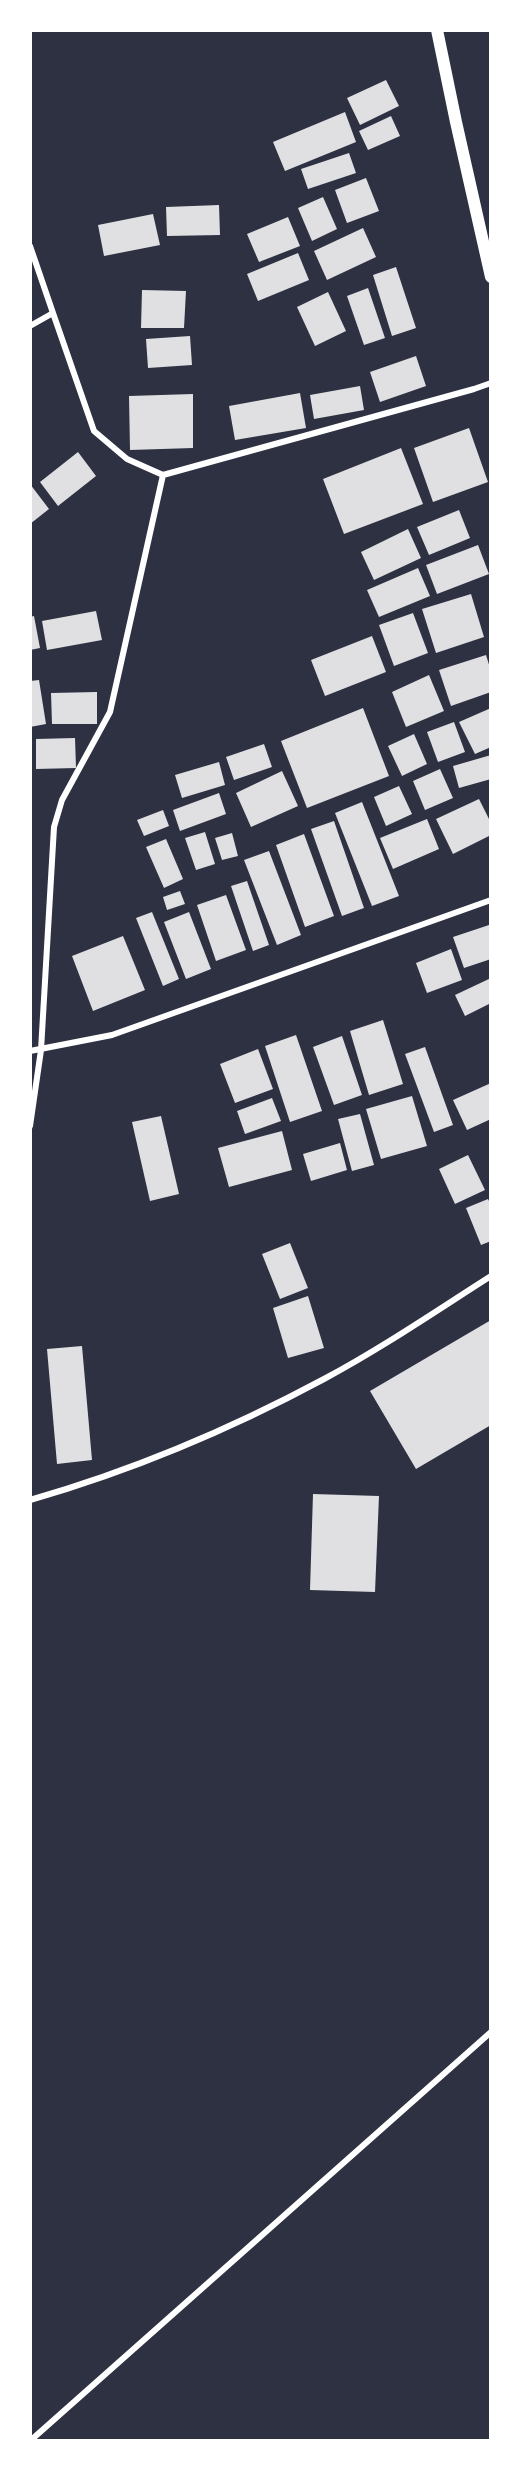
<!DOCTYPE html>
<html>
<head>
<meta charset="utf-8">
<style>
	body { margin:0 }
	#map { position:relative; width:521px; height:2471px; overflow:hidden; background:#2d3142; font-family:"IBM Plex Sans",sans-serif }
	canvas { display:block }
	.frame { position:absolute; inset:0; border:32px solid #fff; pointer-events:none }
</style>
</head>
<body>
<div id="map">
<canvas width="521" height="2471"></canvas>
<div class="frame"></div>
</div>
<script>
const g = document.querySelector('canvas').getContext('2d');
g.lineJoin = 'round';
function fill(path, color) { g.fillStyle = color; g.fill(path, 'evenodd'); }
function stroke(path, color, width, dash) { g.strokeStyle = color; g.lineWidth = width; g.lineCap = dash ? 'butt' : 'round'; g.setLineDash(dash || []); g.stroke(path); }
const building = new Path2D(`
	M386 80 399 106 360 125 347 98Z
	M345 112 356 142 285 171 273 142Z
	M391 116 400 136 368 150 359 131Z
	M349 153 356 173 308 189 301 169Z
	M366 178 379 211 347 223 335 190Z
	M323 197 337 229 312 241 298 208Z
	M219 205 220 235 167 236 166 207Z
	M153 214 160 245 104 256 98 225Z
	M288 217 300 246 259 262 247 234Z
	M363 228 376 257 327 280 314 251Z
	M298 253 309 280 258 301 247 274Z
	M396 267 416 328 392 336 373 275Z
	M368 288 385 338 364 345 347 296Z
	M142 290 186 291 184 328H141Z
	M328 292 346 331 315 346 297 307Z
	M190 336 192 365 148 368 146 339Z
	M416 356 426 386 380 402 370 372Z
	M360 386 364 410 314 419 310 395Z
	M300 393 306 428 235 440 229 406Z
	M193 394V448L130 450 129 396Z
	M469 428 488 482 433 502 414 448Z
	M401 448 423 504 344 534 323 479Z
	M78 452 96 476 58 506 40 482Z
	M30 484 49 509 30 524Z
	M459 510 470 538 429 555 417 527Z
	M408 529 421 558 374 580 361 552Z
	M478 545 489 574 437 594 426 565Z
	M418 568 430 596 379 617 367 590Z
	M471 594 484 637 436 653 422 609Z
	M96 611 102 640 47 650 42 621Z
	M413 613 428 653 394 666 379 625Z
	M34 616 40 648 30 650V617Z
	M372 636 386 672 325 696 311 660Z
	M486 655 491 671V692L451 706 439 670Z
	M429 675 444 711 406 727 392 692Z
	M39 680 46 724 30 727V681Z
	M97 692V724H52L51 693Z
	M363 708 389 776 307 808 281 741Z
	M491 708V747L475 754 459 722Z
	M454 722 465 752 438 762 427 732Z
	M414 734 427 764 402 776 388 746Z
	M75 738 76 768 36 769V739Z
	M264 744 272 767 234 780 226 757Z
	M491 755V779L459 788 453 766Z
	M219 762 225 785 182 798 175 775Z
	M440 769 453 798 425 810 413 781Z
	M282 771 298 806 251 827 236 793Z
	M399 786 412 814 386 826 374 797Z
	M219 793 226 814 180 831 173 810Z
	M479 799 491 823V835L453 854 436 819Z
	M362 802 399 896 372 906 335 813Z
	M163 810 169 826 144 836 137 820Z
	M427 819 439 849 393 869 380 838Z
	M334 821 364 908 342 916 311 829Z
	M205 832 215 864 196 870 185 838Z
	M232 833 238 856 222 860 215 838Z
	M304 834 334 916 305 927 276 845Z
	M166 839 183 879 164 888 146 847Z
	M269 851 301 935 277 945 244 860Z
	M247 881 269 945 253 951 231 886Z
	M180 891 185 904 167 910 163 897Z
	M226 895 246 950 216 961 197 905Z
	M152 912 179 979 163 986 136 918Z
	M189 912 211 969 186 979 164 922Z
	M489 925 491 932V959L464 968 453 937Z
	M123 936 145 990 93 1011 72 956Z
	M451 949 462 980 427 993 416 963Z
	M491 978V1003L465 1016 455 995Z
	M383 1020 403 1084 369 1095 350 1031Z
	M296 1035 322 1111 290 1122 265 1046Z
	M342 1036 362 1095 334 1105 313 1047Z
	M425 1047 453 1125 434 1132 405 1054Z
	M258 1049 273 1089 235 1103 220 1064Z
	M491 1083V1119L467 1130 453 1100Z
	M412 1096 427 1146 381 1159 366 1109Z
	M272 1098 281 1121 245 1134 237 1111Z
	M360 1114 374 1165 352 1171 338 1119Z
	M161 1116 179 1194 150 1201 132 1122Z
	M282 1131 292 1170 229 1187 218 1148Z
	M340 1143 347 1170 311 1181 303 1154Z
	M468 1155 485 1190 455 1204 439 1169Z
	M488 1199 491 1205V1241L481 1245 466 1208Z
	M290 1243 308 1288 280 1299 262 1254Z
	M308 1296 324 1348 288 1358 273 1308Z
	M491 1320V1425L416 1469 370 1391Z
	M82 1346 92 1460 57 1464 47 1349Z
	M313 1494 379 1496 375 1592 310 1590Z`);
const minor = new Path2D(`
	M30 246 53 313
	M30 326 53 313 94 431 127 459 163 475
	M30 1051 112 1035 491 900
	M30 1126 41 1050 54 827 62 800 110 712 163 475 474 389 491 383
	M30 1500C131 1471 231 1429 324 1379 382 1348 436 1311 491 1276
	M30 2441 491 2032`);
const secondary = new Path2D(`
	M437 30 456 122 491 277`);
fill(building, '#e0e0e3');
stroke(minor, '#fff', 6);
stroke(secondary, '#fff', 12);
</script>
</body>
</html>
